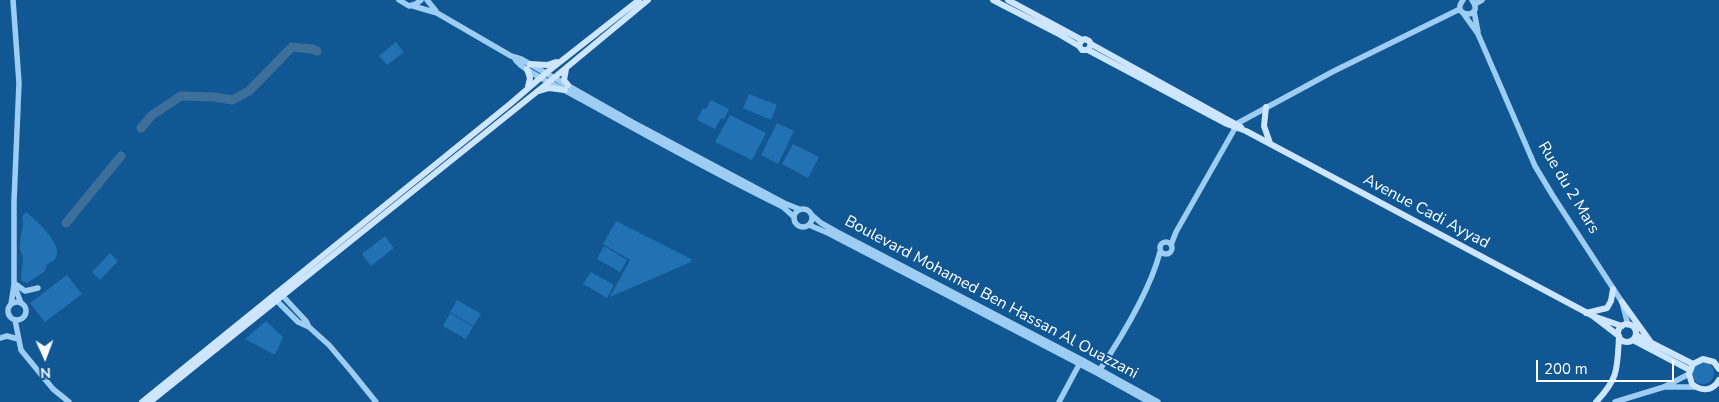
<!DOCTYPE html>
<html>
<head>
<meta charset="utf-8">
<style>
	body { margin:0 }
	#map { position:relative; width:1719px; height:402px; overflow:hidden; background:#115793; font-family:"Nunito Sans",sans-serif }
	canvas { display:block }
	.north { position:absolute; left:20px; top:332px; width:50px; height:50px; -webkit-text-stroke:4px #115793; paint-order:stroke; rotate:178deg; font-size:14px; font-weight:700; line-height:20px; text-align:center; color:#fff }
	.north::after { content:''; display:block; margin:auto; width:18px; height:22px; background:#fff; clip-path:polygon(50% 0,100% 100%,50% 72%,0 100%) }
	.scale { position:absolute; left:1536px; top:360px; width:138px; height:22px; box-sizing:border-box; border:2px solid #fff; border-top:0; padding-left:6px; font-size:15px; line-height:18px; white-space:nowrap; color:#fff; -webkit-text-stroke:4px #115793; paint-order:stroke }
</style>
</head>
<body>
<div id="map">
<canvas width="1719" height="402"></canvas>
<div class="north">N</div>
<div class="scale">200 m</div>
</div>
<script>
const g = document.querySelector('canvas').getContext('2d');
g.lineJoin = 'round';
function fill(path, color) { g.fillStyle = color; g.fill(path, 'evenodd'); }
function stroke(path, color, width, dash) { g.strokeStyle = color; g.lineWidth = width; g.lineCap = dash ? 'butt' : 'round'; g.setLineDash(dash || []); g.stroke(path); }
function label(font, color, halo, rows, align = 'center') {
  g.font = font + ' "Nunito Sans",sans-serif'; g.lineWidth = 4; g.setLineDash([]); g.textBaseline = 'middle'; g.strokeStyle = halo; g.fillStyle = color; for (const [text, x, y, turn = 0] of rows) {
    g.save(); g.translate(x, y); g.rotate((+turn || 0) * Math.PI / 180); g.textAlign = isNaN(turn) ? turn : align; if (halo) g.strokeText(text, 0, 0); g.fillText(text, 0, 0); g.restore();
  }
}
const green = new Path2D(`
	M396 42 404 52 387 65 379 56Z
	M749 94 777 105 771 120 743 108Z
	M711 100 729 109 724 119 721 118 715 129 697 120 703 108 706 109Z
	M730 115 766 133 752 160 715 142Z
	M777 123 794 131 778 164 761 155Z
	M793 144 819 157 808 178 782 164Z
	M26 212C36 220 76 255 47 264L45 271 27 283 22 281C19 273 23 268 23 261 23 256 21 253 20 249 19 237 25 226 22 216Z
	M616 221 691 259V262L610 297 630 260 603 244Z
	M385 236 394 248 371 266 362 254Z
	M604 246 627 260 620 272 597 259Z
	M110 253 118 261 100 280 92 272Z
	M591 272 614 285 607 298 583 284Z
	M67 275 82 294 45 322 30 303Z
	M457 300 481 314 473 326 450 312Z
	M450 313 473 327 466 339 443 326Z
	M266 321 283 337 276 353 273 354 245 339Z
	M1692 373a11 11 0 1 1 22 0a11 11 0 1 1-22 0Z`);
const river = new Path2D(`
	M141 128 152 115 181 96 214 97 232 100 249 91 292 47 312 49 317 51
	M66 223 121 156`);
const tertiary = new Path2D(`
	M399 0 409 6 416 4 421 0
	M427 0 436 11
	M1463 0C1449 18 1486 19 1472 0
	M1475 4 1482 0
	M413 6 437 13 511 56 521 59 632 122 784 203 799 209
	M1474 11 1478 32
	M1463 13 1478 34 1535 166 1553 196 1622 302 1628 325
	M515 59C520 69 555 85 566 91 638 131 709 171 783 207L794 217
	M794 218a9 9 0 1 1 18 0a9 9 0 1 1-18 0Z
	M813 216 821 223 837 232 1082 360 1158 402
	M809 225 828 233 1097 373 1149 402
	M1160 248a6 6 0 1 1 12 0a6 6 0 1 1-12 0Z
	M1171 245 1176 232 1238 123 1334 71 1460 9
	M14 283 25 291 38 288
	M14 285 21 303
	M280 293 306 321 309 327
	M273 297 298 322 309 327 329 345 351 371 376 402
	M8 311a9 9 0 1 1 18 0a9 9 0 1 1-18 0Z
	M11 304 14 285V201L19 83 13 0
	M15 320 21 350 53 389 69 402
	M0 338 7 336 18 339
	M1099 371C1121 338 1150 290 1160 252
	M1666 387H1696
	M1059 402 1081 361
	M1615 402 1664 387 1689 374`);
const secondary = new Path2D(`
	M993 0 1057 33 1079 46 1082 50H1088L1091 44 1089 41 1085 39 1081 41 1079 46
	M1008 0 1082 40
	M1091 44 1241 127
	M1088 50 1227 124 1246 131 1593 316 1619 336
	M530 64 547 65 556 62
	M527 69 530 78 528 87
	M566 69 564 80 568 85
	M539 91 549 88 565 90
	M1266 107 1264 126 1270 143
	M1622 302 1650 341
	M1586 313 1607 308 1611 301 1613 289
	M1593 316 1622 326
	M1618 333a9 9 0 1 1 18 0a9 9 0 1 1-18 0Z
	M1636 335 1693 364
	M1633 340 1690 370
	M1719 369 1714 362 1703 359 1693 364 1689 374 1692 384C1702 392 1713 391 1719 380
	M142 402 510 104 546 73 639 0
	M150 402 549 82 648 0
	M1596 402C1619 378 1617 369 1619 337`);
const streetNames = [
	["Rue du 2 Mars",1568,188,59],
	["Avenue Cadi Ayyad",1426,212,28],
	["Boulevard Mohamed Ben Hassan Al Ouazzani",991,298,28]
];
fill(green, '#2271b2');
stroke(river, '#3d6f9b', 9);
stroke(tertiary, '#9ecdf3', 5.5);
stroke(secondary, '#cde6fd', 6);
label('16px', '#fff', '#115793', streetNames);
</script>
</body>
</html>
